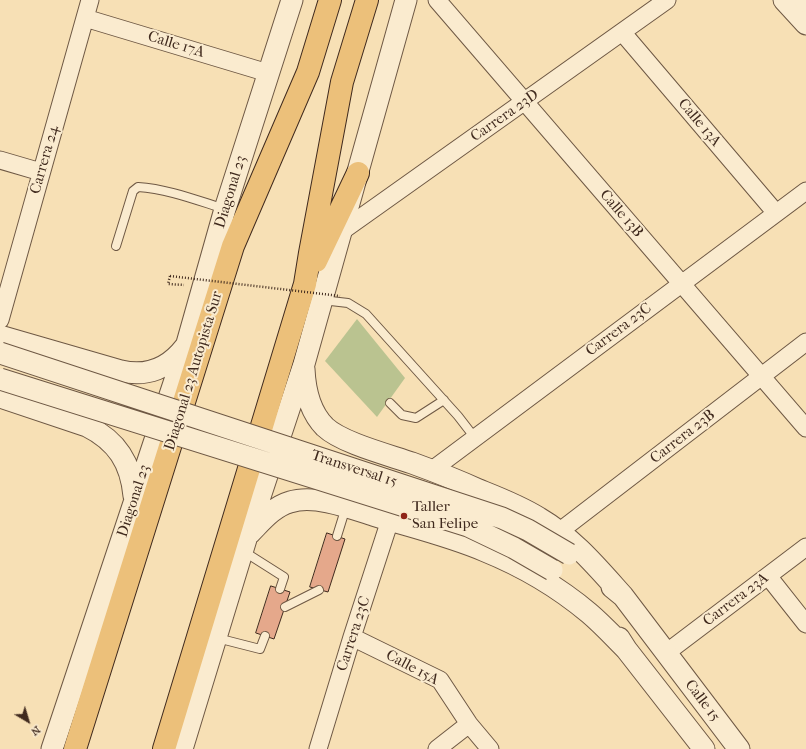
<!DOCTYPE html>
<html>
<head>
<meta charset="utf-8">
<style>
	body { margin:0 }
	#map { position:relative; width:806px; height:749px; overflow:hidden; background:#f7e0b5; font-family:"IM FELL French Canon",serif }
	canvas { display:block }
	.north { position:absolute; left:8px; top:701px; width:40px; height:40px; -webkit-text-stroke:3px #faebcf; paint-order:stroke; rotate:142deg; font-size:11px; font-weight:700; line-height:16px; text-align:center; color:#402a1e }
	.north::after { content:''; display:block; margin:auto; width:14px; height:18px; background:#402a1e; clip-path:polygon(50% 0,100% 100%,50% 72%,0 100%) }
</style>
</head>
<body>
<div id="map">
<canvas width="806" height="749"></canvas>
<div class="north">N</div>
</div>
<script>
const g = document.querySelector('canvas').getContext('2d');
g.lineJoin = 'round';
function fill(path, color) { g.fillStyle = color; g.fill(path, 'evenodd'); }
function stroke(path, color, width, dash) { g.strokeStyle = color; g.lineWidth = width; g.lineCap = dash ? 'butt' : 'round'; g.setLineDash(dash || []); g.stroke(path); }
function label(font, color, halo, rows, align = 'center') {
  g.font = font + ' "IM FELL French Canon",serif'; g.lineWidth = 4; g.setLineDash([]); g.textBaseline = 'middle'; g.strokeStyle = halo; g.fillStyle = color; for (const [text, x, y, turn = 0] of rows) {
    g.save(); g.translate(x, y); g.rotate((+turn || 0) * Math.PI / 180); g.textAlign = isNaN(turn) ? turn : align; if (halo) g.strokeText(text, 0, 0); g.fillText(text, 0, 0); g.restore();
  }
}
const green = new Path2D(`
	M357 319 405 378 377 417 325 361Z`);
const building = new Path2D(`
	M327 533 345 539 328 592 310 587Z
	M271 586 290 592 274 639 256 633Z`);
const path = new Path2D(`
	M170 276 168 284 184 285`);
const service = new Path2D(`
	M116 246 133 191 138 187C168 189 196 200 225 209
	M322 300 348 303 366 314 458 416 475 438
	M390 403 402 415 416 418 444 400
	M337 536 346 507
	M243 551 284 577 280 589
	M285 607 319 590
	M217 638 260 649 265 636`);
const minor = new Path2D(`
	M437 0 806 428
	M85 18 268 73
	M622 32 776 213
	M0 160 41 172
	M342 231 667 0
	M0 320 90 0
	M432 470 806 191
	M560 531 806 342
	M768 576 806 624
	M352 637 440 680 469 724 490 749
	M666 653 806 547
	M318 749 352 637 390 520
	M437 749 469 724`);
const tertiary = new Path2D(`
	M784 0 806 24
	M0 336 121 371C147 377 169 368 185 347
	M304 369C305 391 310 412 325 427 342 443 389 455 412 463 434 471 457 480 479 490 499 498 520 506 539 518 573 538 597 567 623 596
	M0 397 87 426C117 441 131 463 134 496
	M250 533C262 521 273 507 290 502 315 494 351 508 376 516 412 527 450 536 485 551 522 566 558 587 589 613 602 624 614 637 626 649
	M612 587 623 596 739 749
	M619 638 626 649 704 749
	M52 749 186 347 225 209 292 0
	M182 749 247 536 304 364 406 0`);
const secondary = new Path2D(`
	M806 0V1`);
const primary = new Path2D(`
	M316 261 358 173
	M75 749 233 246 308 72 330 0
	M164 749 305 284 310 253 342 82 367 0`);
const pathBridge = new Path2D(`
	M170 276 340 296`);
const tertiaryBridge = new Path2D(`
	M0 353 502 518 528 530 569 554
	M0 379 468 526 514 548 552 570`);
const markers = [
	[404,516,4,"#8f2418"]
];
const streetNames = [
	["Calle 17A",176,45,17],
	["Carrera 23D",505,116,-35],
	["Calle 13A",699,123,50],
	["Carrera 24",45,160,-74],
	["Diagonal 23",231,192,-73],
	["Calle 13B",621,214,49],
	["Carrera 23C",619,330,-37],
	["Diagonal 23 Autopista Sur",194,371,-73],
	["Carrera 23B",683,437,-38],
	["Transversal 15",354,469,18],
	["Diagonal 23",134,501,-72],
	["Carrera 23A",736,600,-37],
	["Carrera 23C",354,634,-72],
	["Calle 15A",412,668,28],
	["Calle 15",702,701,53]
];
const poiNames = [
	["Taller",412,507],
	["San Felipe",412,524]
];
fill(green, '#bac390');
fill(building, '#e5a88b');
stroke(building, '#402a1e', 1);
stroke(service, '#6e5844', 10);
stroke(minor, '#6e5844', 19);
stroke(tertiary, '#6e5844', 23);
stroke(secondary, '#402a1e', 24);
stroke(primary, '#402a1e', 24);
stroke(path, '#402a1e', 2.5, [1, 2]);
stroke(service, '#faebcf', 8);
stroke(minor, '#faebcf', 17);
stroke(tertiary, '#faebcf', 21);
stroke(secondary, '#faebcf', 22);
stroke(primary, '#ecc07a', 22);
stroke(tertiaryBridge, '#6e5844', 23, []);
stroke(pathBridge, '#402a1e', 2.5, [1, 2]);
stroke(tertiaryBridge, '#faebcf', 21);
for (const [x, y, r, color] of markers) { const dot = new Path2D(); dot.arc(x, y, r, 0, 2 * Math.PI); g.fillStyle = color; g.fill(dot); stroke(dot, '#faebcf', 1.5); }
label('15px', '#402a1e', '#faebcf', streetNames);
label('15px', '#402a1e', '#faebcf', poiNames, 'left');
</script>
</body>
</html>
